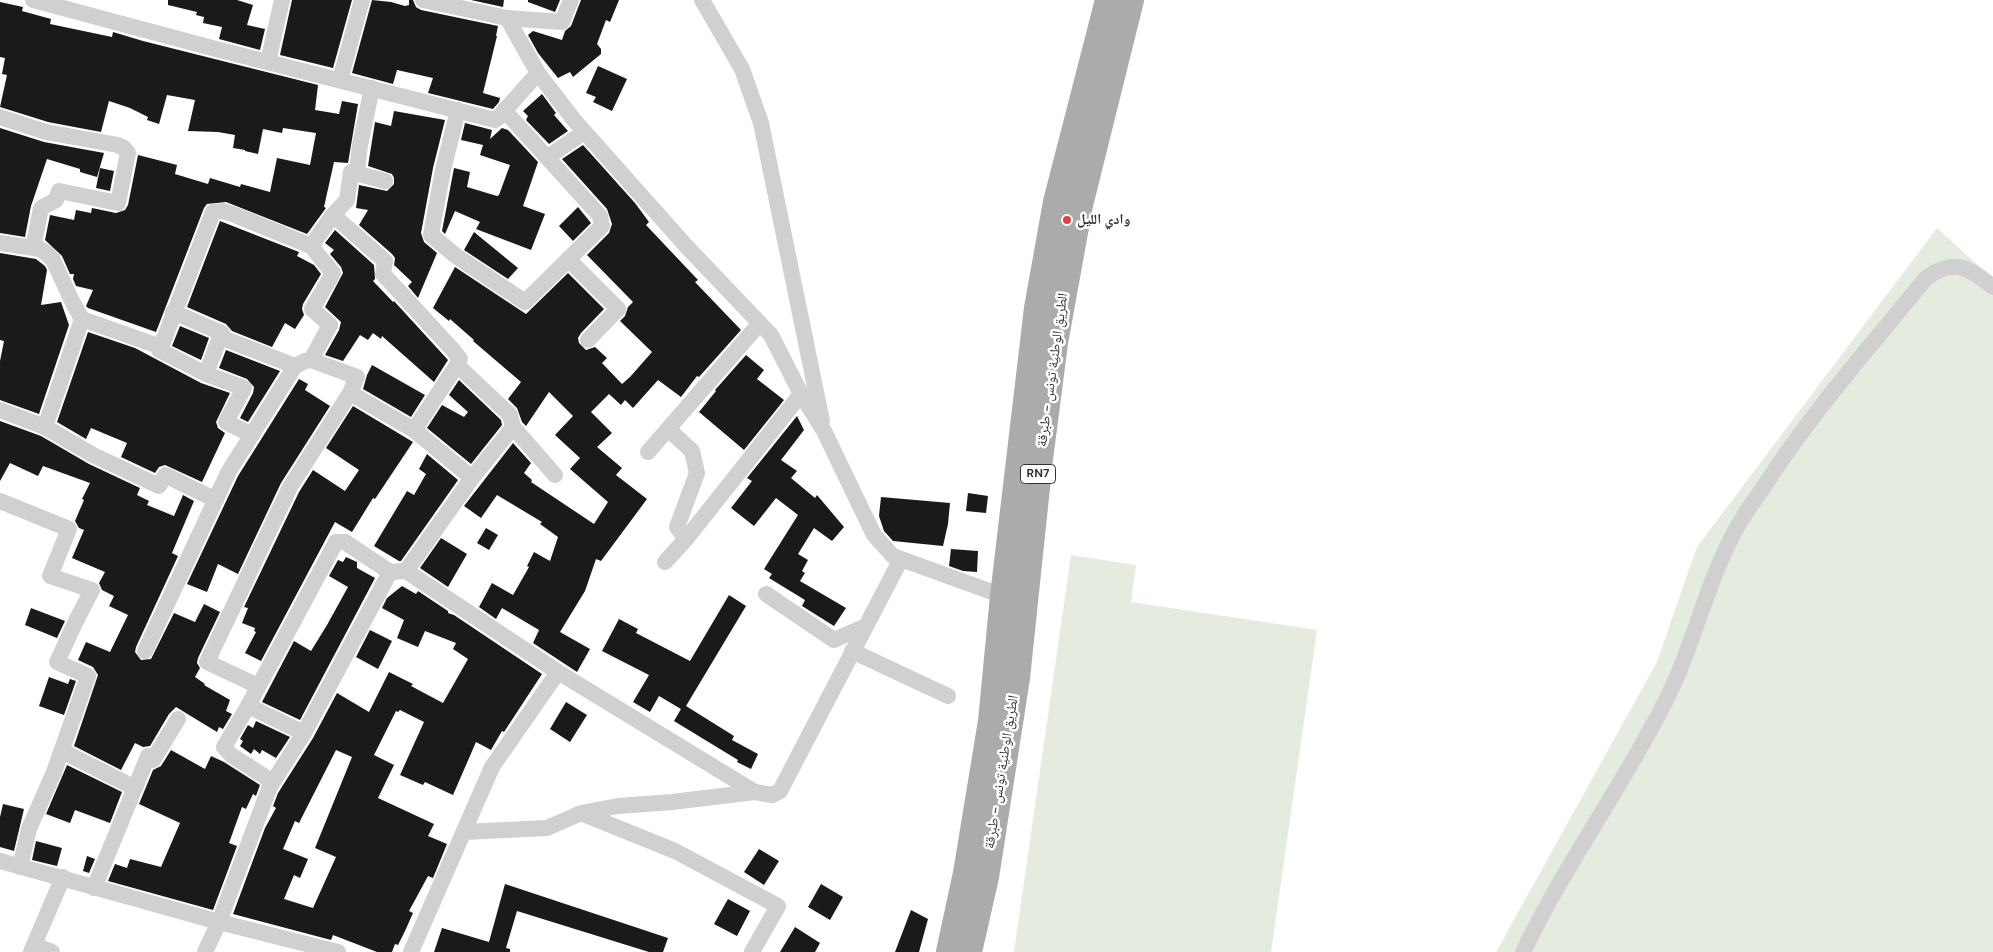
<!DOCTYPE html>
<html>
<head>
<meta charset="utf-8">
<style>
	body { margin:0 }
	canvas { display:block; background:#fff }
</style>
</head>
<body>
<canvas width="1993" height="952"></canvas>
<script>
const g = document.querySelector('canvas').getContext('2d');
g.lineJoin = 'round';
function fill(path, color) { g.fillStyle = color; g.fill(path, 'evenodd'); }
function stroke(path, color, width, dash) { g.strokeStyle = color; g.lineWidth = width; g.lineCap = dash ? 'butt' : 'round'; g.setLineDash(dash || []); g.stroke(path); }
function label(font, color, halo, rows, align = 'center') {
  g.font = font + ' "DM Sans","Noto Naskh Arabic",sans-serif'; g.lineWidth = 5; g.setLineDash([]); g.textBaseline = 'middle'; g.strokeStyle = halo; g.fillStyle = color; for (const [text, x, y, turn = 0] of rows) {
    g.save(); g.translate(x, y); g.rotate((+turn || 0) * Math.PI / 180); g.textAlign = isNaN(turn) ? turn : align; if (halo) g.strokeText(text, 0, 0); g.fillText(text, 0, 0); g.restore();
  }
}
const green = new Path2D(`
	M1937 228 1993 279V952H1496L1657 662 1697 547Z
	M1071 555 1136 565 1131 602 1317 630 1271 952H1014Z`);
const building = new Path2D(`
	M168 0H237L253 5 247 25 265 29 260 50 219 39 222 27 203 23 204 17 196 15 197 12 168 5Z
	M292 0H352L333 68 280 55Z
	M372 0 391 2 405 6 409 5V0H413L416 7 421 10 498 26 496 36H497L483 93 500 98 499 102 493 109 428 93 433 78 397 70 393 84 352 73Z
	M471 0H504L503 7Z
	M528 0H560L555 12 528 2Z
	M581 0H619L610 22 606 20 597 44 601 49V54L573 77 570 72 558 78 538 53 528 35 533 31 562 40 565 31 571 26Z
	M0 2 23 7 22 11 51 19 50 24 112 37 113 32 143 41 318 85 315 110 339 114 342 101 358 104 348 163 334 162 324 207 326 208 307 234 226 202 207 204 204 208 156 332 88 308 86 306 93 290 76 286 73 279 74 274H70L62 256 45 240 50 215 74 220 76 210 91 213 92 208 116 213 125 210 128 205 138 155 177 165 175 174 208 184 210 178 240 187 241 184 270 192 277 158 310 165 316 133 283 128 282 133 263 129 258 154 245 151V150L233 148 235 135 218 132 188 131 195 100 167 95 159 124 147 120 148 117 130 108 109 101 101 132 48 122 0 107 7 75 2 74 5 58 0 57Z
	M598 66 627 79 612 111 593 102 596 97 586 93Z
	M542 94 556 113 554 115 568 131 549 144 526 120 528 116 523 111Z
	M394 111 445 120 433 168 421 233 424 242 437 253 418 298 408 286 412 282 394 265 395 258 392 254 359 225 368 210 356 208 359 185 387 191 394 184V178L392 174 368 166 375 122 391 126Z
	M465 123 492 130 490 139 502 128 508 130 538 162 523 206 545 214 531 250 476 229 480 222 455 211 445 234 442 231 454 168 470 172 467 187 497 196 499 195 510 165 480 155 483 145 461 140Z
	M0 128 44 142 104 153 97 177 80 172V169L47 159 31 206 25 237 0 233Z
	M583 145 635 203 649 222 646 225 698 280 695 282 741 330 699 377 697 376 681 397 658 380 633 408 625 400 621 405 609 394 591 412 612 433 597 447 622 468 616 475 647 499 601 561 596 559 585 591 560 632 590 649 577 672 533 643 539 630 502 608 496 619 479 607 492 583 513 595 529 567 527 566 534 552 550 561 558 537 540 524 542 522 497 495 481 518 464 506 513 443 531 463 524 473 532 480 531 482 594 524 608 502 570 469 580 458 555 435 573 416 549 392 526 426 522 422 517 408 505 396 508 399 521 382 473 341 474 340 450 319 449 321 433 308 455 267 526 314 568 273 604 309 581 333 578 338 579 343 586 350 595 347 607 358 602 363 622 384 630 377 652 352 620 321 625 316 628 307 633 302 587 255 609 233 612 224 607 209 562 159Z
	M100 168 114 171 110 191 96 188Z
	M578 207 591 223 573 241 559 226Z
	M220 221 299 252 297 256 314 265 321 274 303 304 302 309 304 315 295 329 285 323 272 347 232 331 226 324 187 307Z
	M335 230 374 265 375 279 373 281 393 302 394 301 448 360 434 382 382 336 381 339 373 333 368 340 360 335 343 361 325 355 339 330 341 322 325 307 343 273 341 267 330 254 334 250 325 243Z
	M474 232 518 268 508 279 464 250Z
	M0 253 36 259 45 266 47 270 41 305 61 302 69 325 39 414 0 400V361L4 341 0 340Z
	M180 326 209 338 201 360 172 346Z
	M88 332 135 348 201 383 230 393 216 422 218 428 225 433 202 482 165 465 159 467 155 473 121 457 127 443 91 428 86 439 57 422Z
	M226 350 280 371 248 422 240 418 253 393 254 387 247 379 219 368Z
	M746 355 764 370 757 379 784 400 744 450 699 412 716 391 715 390Z
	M372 365 425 395 411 417 363 389 367 375Z
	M299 379 308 384 305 390 330 406 281 483 238 574 218 564 207 592 187 584 238 476Z
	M459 380 501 420 502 425 471 464 427 428 442 405 464 417 468 412 449 395Z
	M353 406 413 442 375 499 373 498 352 532 335 522 261 661 245 653 256 632 254 631 255 628 242 623 248 608 244 607 299 492 313 470 345 491 359 470 326 448Z
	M797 416 804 430 781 460 797 471 791 478 815 498 817 495 844 527 832 541 814 528 798 554 808 560 802 571 805 573 800 581 846 608 834 626 802 606 805 600 769 578 772 574 764 569 798 515 776 498 754 526 731 508 752 481 747 478Z
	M0 421 41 436 89 464 140 488 137 495 149 501 147 505 174 516 183 495 194 501 172 553 178 556 136 647 135 652 141 660 151 659 174 613 195 622 204 604 220 612 198 658 197 663 200 668 195 677 205 684 204 685 230 700 226 711 232 714 223 729 219 727 217 732 176 707 169 714 150 746 143 747 135 743 121 770 74 746 98 675 93 667 78 660 86 642 110 652 128 615 109 606 114 596 102 590 99 583 105 572 72 558 84 530 79 528 75 521 84 500 82 499 90 483 43 466 38 476 10 463 0 481Z
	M427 454 458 480 401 561H399L374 546 407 491 414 495 426 474 419 469Z
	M968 493 988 496 986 513 966 511Z
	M881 497 950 503 948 524 943 546 893 541 884 531 879 516Z
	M486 528 498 535 489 550 477 543Z
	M441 538 467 554 448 587 420 568Z
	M951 549 978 551 977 572 963 571 949 566Z
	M346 557 357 562V568L375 578 300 720 262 702 294 641 311 651 327 625 348 587 329 576 338 560 343 562Z
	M402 586 416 594 418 591 448 611V613L454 615 542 674 504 732 502 731 491 750 476 742 453 795 425 782 423 785 400 775 424 722 400 710 398 712 396 711 374 755 394 765 378 798 434 824 428 836 447 844 433 878 428 876 415 900 409 911 413 913 405 931 398 945 395 944 392 952H377L333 935 331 940 233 914 265 828 276 808 273 806 278 793 313 738 337 693 369 712 389 672 413 684 411 686 443 703 468 659 453 649 456 643 425 631 418 647 397 638 404 620 382 608 387 598ZM336 750 352 757 315 848 336 857 313 908 284 899 294 875 300 878 308 859 283 849 295 821 299 823Z
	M729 595 746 606 686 706 734 736 732 740 758 754 751 769 737 762 738 760 674 721 681 709 659 696 650 712 633 702 649 675 602 651 619 619 638 629 636 633 690 661Z
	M31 608 65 621 57 638 25 625Z
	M370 630 392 641 378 669 356 657Z
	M49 677 68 684 70 679 76 681 64 715 39 706Z
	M566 702 587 715 570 742 550 729Z
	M256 721 290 737 276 758 262 750 260 754 254 749 251 754 240 746 243 741 240 739 248 725 253 728Z
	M171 750 205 769 211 756 224 762 260 785 256 796 253 794 246 809 242 807 229 843 237 846 213 910 108 881 115 864 127 868 130 859 161 867 180 823 139 804 153 770 161 766Z
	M67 765 122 792 110 823 75 810 70 823 46 814Z
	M3 804 24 809 14 851 0 847V817Z
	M36 841 62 848 57 866 32 860Z
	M759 849 779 861 764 885 744 872Z
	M87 856 95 859 89 873 83 871Z
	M505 884 668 938 663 952H649L517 911 506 948 510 949V952H434L442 928 489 942Z
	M821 884 843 897 830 920 808 907Z
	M728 899 750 911 737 936 714 924Z
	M911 910 928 919 919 952H895Z
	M795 927 820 943 815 952H780Z`);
const street = new Path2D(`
	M33 0 216 49 495 120 499 117 538 73
	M423 0 507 18 538 73 574 120 687 247 771 335 801 394 824 431 874 535 893 556 901 559 1003 596
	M702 0 742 69 761 123 822 421
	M507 18 562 22 571 0
	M268 62 282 0
	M340 80 362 0
	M458 110 443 170 431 235 456 256 525 302 602 226 600 216 504 110
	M0 117 46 132 118 145 124 148 128 153 118 203 59 191 56 200 41 208 33 248
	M548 157 584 132
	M357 172 360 145 372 88
	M333 215 347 200 351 172 385 181
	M0 243 40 249 46 253 53 260 73 303 82 319 161 347 213 212 223 211 235 215 311 246 333 215 385 261 383 274 453 350 460 359 457 365 510 415 513 427
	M568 259 618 309 588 340
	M173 312 222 333 220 337 295 366
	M161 347 159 350 206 374 220 337
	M311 360 330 325 312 309 333 273 311 246
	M206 374 244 388 226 422 252 435
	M0 410 45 427 82 319
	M45 427 93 455 159 486 165 475 216 500
	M668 429 692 451 697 473 677 527 686 539
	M414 430 457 365
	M648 452 760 323
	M0 501 69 529 50 576 92 590 76 621 57 662 88 676 54 772 29 829 20 867
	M665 562 686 539 801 394
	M406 571 558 672
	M766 594 834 640 866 626
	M145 651 229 471 295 366 305 361 311 360 357 377 350 393 414 430 472 478
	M852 651 948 696
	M258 686 207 662 290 487 350 393
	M248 706 304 733 390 572 406 571 472 478 513 427 555 475
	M62 751 135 788
	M273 782 304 733
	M581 813 675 851 778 906 752 952
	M464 832 547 828 581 813 618 806 672 802 755 792
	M0 861 219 922 338 952
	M94 888 148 756 153 760 178 719
	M34 945 52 952
	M31 952 63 877
	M205 952 219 922 269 789 273 782 231 755 224 747 248 706 336 542H345L390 572
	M411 952 492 767 558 672 755 792 772 795 780 791 901 559
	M1523 952C1564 866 1621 789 1664 704 1693 649 1705 586 1735 531 1743 516 1753 502 1763 488 1811 413 1870 347 1926 278 1954 258 1968 267 1993 287`);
const primary = new Path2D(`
	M949 952 966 873 991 721 1003 596 1037 308 1056 202 1108 0
	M969 952 986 877 1017 678 1040 459 1055 343 1080 205 1131 0`);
const markers = [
	[1067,220,5,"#de4147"]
];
const shields = [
	[1038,474,35]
];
const shieldNames = [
	["RN7",1038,474]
];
const poiNames = [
	["وادي الليل",1077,220]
];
const streetNames = [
	["الطريق الوطنية تونس - طبرقة",1053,370,-82],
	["الطريق الوطنية تونس - طبرقة",1002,772,-81]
];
fill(green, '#e5ebdf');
fill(building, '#1a1a1a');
stroke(street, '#d0d0d0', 16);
stroke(primary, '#ababab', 26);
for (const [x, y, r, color] of markers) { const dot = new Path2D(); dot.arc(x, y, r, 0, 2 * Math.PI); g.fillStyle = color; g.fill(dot); stroke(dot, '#fff', 2); }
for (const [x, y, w] of shields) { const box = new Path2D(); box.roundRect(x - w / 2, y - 9.5, w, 19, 4); g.fillStyle = '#fff'; g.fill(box); stroke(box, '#333', 1); }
label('bold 12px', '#333', null, shieldNames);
label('bold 14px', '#333', '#fff', poiNames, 'left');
label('14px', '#333', '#fff', streetNames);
</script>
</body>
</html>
